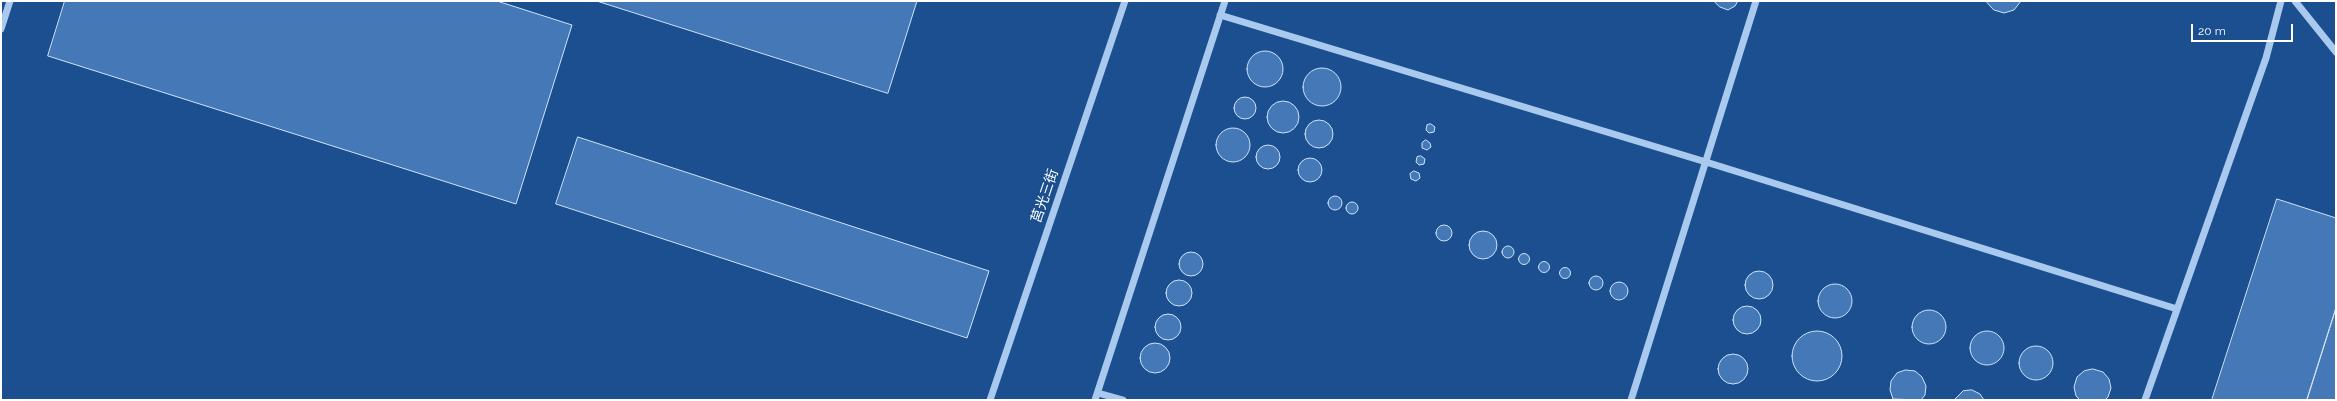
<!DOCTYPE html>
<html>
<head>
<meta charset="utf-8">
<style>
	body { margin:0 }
	#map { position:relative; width:2337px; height:401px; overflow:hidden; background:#1b4f8f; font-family:Raleway,sans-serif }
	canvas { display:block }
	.frame { position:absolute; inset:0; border:2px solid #fff; pointer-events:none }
	.scale { position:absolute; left:2191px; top:24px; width:102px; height:18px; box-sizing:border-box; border:2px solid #fff; border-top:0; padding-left:5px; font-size:12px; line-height:14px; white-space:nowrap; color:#fff; -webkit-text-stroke:3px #1b4f8f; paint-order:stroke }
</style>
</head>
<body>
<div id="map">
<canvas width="2337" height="401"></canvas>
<div class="frame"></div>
<div class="scale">20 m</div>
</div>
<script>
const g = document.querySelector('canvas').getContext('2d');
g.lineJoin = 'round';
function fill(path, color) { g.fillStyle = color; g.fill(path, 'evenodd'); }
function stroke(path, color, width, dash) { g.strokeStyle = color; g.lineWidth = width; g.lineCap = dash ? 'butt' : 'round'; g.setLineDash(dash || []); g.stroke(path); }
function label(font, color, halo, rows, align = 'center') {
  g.font = font + ' Raleway,"Noto Sans TC",sans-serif'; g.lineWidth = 3.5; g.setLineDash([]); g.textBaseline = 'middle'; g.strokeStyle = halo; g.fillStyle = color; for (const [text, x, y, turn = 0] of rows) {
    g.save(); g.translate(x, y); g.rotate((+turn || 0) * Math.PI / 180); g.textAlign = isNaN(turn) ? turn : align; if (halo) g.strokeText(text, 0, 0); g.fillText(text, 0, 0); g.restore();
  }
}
const building = new Path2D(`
	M65 1H497L572 25 516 204 48 56Z
	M597 1H917L888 93Z
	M1714 1H1738L1735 6 1728 10 1720 7Z
	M1986 1H2021L2014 10 2004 13 1994 10Z
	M1247 69a18 18 0 1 1 36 0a18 18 0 1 1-36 0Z
	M1303 87a19 19 0 1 1 38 0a19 19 0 1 1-38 0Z
	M1234 108a11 11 0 1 1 22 0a11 11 0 1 1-22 0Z
	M1267 117a16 16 0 1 1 32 0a16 16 0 1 1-32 0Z
	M1305 134a14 14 0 1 1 28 0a14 14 0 1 1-28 0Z
	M1431 124 1435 127 1434 132 1429 133 1426 130 1427 125Z
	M1216 145a17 17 0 1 1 34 0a17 17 0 1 1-34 0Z
	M578 137 989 271 967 338 556 204Z
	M1426 140 1430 143 1431 147 1427 150 1422 148V143Z
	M1256 157a12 12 0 1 1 24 0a12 12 0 1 1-24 0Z
	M1421 156 1425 159 1424 164 1419 165 1416 162 1417 157Z
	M1298 170a12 12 0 1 1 24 0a12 12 0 1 1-24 0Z
	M1414 171 1419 173 1420 178 1416 181 1411 179 1410 174Z
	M1328 203a7 7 0 1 1 14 0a7 7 0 1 1-14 0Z
	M2277 199 2336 218V308L2307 400H2212Z
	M1346 208a6 6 0 1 1 12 0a6 6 0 1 1-12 0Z
	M1436 233a8 8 0 1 1 16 0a8 8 0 1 1-16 0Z
	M1469 245a14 14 0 1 1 28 0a14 14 0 1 1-28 0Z
	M1502 252a6 6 0 1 1 12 0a6 6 0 1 1-12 0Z
	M1179 264a12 12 0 1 1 24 0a12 12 0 1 1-24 0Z
	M1518.5 259a5.5 5.5 0 1 1 11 0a5.5 5.5 0 1 1-11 0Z
	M1538.5 267a5.5 5.5 0 1 1 11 0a5.5 5.5 0 1 1-11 0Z
	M1559.5 273a5.5 5.5 0 1 1 11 0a5.5 5.5 0 1 1-11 0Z
	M1745 285a14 14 0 1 1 28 0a14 14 0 1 1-28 0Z
	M1589 283a7 7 0 1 1 14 0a7 7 0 1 1-14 0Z
	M1166 293a13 13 0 1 1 26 0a13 13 0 1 1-26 0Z
	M1610 291a9 9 0 1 1 18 0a9 9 0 1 1-18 0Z
	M1818 301a17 17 0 1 1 34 0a17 17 0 1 1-34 0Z
	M1733 320a14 14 0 1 1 28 0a14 14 0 1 1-28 0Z
	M2336 308V400H2307Z
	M1912 327a17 17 0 1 1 34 0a17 17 0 1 1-34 0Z
	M1155 327a13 13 0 1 1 26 0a13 13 0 1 1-26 0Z
	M1970 348a17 17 0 1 1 34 0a17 17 0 1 1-34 0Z
	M1792 356a25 25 0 1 1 50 0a25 25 0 1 1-50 0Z
	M1140 358a15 15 0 1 1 30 0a15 15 0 1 1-30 0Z
	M2019 363a17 17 0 1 1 34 0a17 17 0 1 1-34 0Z
	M1718 369a15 15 0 1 1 30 0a15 15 0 1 1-30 0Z
	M2093 369 2103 372 2109 379 2111 388 2108 397 2105 400H2080L2076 396 2074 387 2077 377 2084 371Z
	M1906 370 1915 371 1922 377 1926 386 1925 395 1921 400 1893 399 1890 390 1891 381 1897 373Z
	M1972 390 1980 394 1984 400H1954L1963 391Z`);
const minor = new Path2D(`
	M2295 1 2336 52
	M1220 15 1706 162 2177 309
	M1 29 10 1
	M1098 393 1123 400
	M990 400 1125 1
	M1095 400 1225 1
	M1631 400 1756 1
	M2145 400 2266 58 2281 1`);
const streetNames = [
	["莒光三街",1045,196,-71]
];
fill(building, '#4478b7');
stroke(building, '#cfe3fa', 1);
stroke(minor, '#a9c9ee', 7);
label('14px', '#fff', '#1b4f8f', streetNames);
</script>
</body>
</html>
